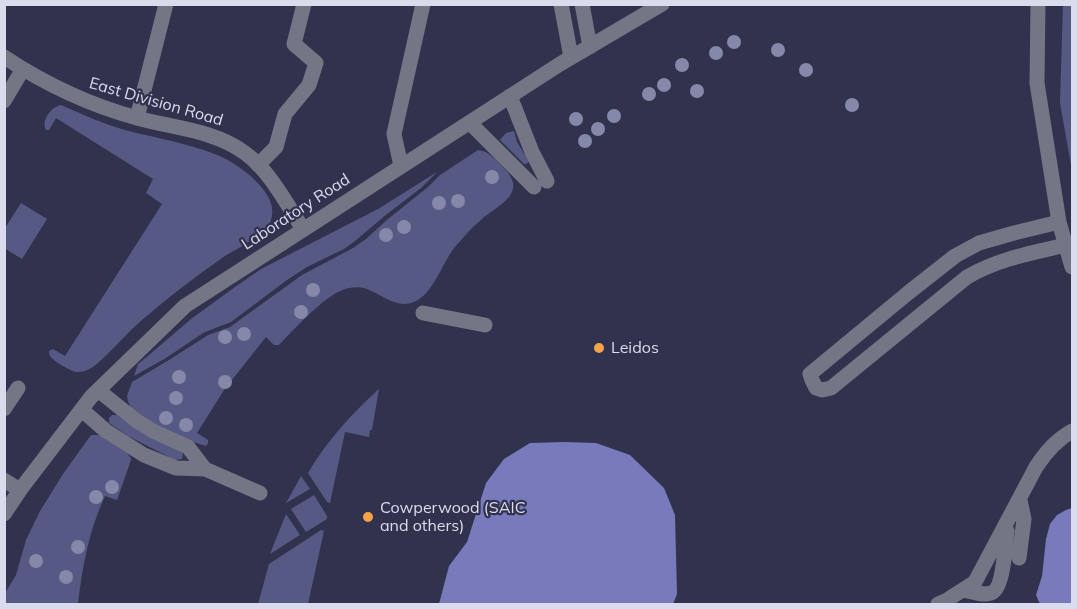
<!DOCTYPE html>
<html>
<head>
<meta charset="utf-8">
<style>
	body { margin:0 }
	#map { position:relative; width:1077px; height:609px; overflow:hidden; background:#31324e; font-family:Mulish,sans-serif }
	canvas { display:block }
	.frame { position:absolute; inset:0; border:6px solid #dadced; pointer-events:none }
</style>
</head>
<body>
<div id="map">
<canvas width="1077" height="609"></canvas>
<div class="frame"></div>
</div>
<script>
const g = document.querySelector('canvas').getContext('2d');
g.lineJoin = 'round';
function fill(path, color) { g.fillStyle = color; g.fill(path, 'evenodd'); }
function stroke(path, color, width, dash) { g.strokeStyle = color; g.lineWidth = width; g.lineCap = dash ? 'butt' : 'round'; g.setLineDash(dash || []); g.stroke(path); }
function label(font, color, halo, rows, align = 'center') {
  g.font = font + ' Mulish,sans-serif'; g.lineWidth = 4.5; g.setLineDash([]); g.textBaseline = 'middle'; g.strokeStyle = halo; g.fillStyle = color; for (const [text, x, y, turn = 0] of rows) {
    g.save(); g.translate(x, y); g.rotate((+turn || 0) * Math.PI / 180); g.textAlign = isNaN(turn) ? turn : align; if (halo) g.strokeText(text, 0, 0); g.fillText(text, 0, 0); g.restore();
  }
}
const green = new Path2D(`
	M1063 5H1072V171L1060 103Z
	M61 105C82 114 103 124 125 130 155 138 188 143 217 155 238 163 281 194 271 220 267 234 238 248 225 256 193 278 161 303 132 329 119 342 107 356 93 367 88 370 83 372 77 372 72 372 53 361 50 356 49 354 49 352 49 351L53 349 65 356 162 204 146 193 153 179 56 118 49 130H46C41 120 51 107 61 105Z
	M514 131 517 142 528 160 529 162 526 164H524L500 140 506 133Z
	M478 150C489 151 496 160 504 168 528 193 500 204 482 219 472 227 463 238 454 248 442 264 433 294 414 302 397 309 382 295 367 289 359 286 348 287 340 291 322 299 293 330 279 345H274L266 337 224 390 197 433 208 440V443L206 446 190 441 157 425 131 409 128 401 127 396 132 382 169 360 208 335 230 327 302 275 353 248 366 239 388 219 428 187 440 175Z
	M437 172 421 188 387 214 355 241 344 249 307 267 287 280 231 322 218 327 203 333 166 358 134 376 138 364 149 355 191 319 235 287 261 269 378 209Z
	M21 203 47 219 22 259 4 248 5 228Z
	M379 389 372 430H370L369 437 345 432 330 503 327 502 308 473C326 442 352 413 379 389Z
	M112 415H117L127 423 183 453 182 459 175 460 128 436 109 423V418Z
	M91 435H99L127 453 131 458V460L117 500 105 496C89 530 82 568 78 604H5L4 595 16 575 26 540 40 511 63 474Z
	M301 476 310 489 286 503Z
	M314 495 327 516V519L306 532 291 509Z
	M286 514 300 535 270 554Z
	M321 530 324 531 308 604H258L269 564Z`);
const water = new Path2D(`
	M563 442 596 443 630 455 664 488 675 515 677 594 673 604H439L449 566 467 542 486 483 504 459 530 443Z
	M1072 508V604H1040L1036 595 1042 576 1046 539 1050 524 1057 515 1066 510Z`);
const minor = new Path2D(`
	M561 4 571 57
	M582 4 590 47
	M1038 4 1037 83 1059 222 1072 267
	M4 57C45 84 89 105 137 118 173 128 214 130 245 153 270 171 286 203 303 229
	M510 96 532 152 547 181
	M4 101 23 69
	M137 118 166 4
	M470 123 534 187
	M258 165 276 147 285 114 309 85 316 63 294 44 304 4
	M401 166 394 134 423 4
	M1059 222 1014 233 979 243 955 256 908 293 810 374 812 380 816 388 822 390 831 388 967 277C998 259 1031 253 1066 245
	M423 313 485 325
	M98 390 134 419 153 431 188 447 205 469
	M4 409 18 388
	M82 410 106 431 144 455 176 468 205 469 260 493
	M4 480 20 490
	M4 514 20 490 91 397 185 306 560 64 662 4
	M1019 558 1024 519 1020 500
	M963 590C971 591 983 596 991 593 1004 589 1005 544 1007 531
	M938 604 947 600 975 582 1036 467C1046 452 1056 440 1072 431`);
const trees = [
	[734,42],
	[778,50],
	[716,53],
	[682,65],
	[806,70],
	[664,85],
	[697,91],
	[649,94],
	[852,105],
	[614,116],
	[576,119],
	[598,129],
	[585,141],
	[492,177],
	[458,201],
	[439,203],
	[404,227],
	[386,235],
	[313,290],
	[301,312],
	[244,334],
	[225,337],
	[179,377],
	[225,382],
	[176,398],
	[166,418],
	[186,425],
	[112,487],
	[96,497],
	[78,547],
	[36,561],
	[66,577]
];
const markers = [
	[599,348,6,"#f6a247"],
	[368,517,6,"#f6a247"]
];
const streetNames = [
	["East Division Road",156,102,16],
	["Laboratory Road",296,212,-33]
];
const poiNames = [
	["Leidos",611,348],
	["Cowperwood (SAIC",380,508],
	["and others)",380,526]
];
fill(green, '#575985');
fill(water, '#787abc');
stroke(minor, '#757685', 15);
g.fillStyle = '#8688aa';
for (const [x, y] of trees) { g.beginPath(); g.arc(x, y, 7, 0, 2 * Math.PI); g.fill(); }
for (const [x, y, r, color] of markers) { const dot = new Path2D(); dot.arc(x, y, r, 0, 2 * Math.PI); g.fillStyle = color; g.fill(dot); stroke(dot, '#31324e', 2); }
label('16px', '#dadced', '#31324e', streetNames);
label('16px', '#dadced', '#31324e', poiNames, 'left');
</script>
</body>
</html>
